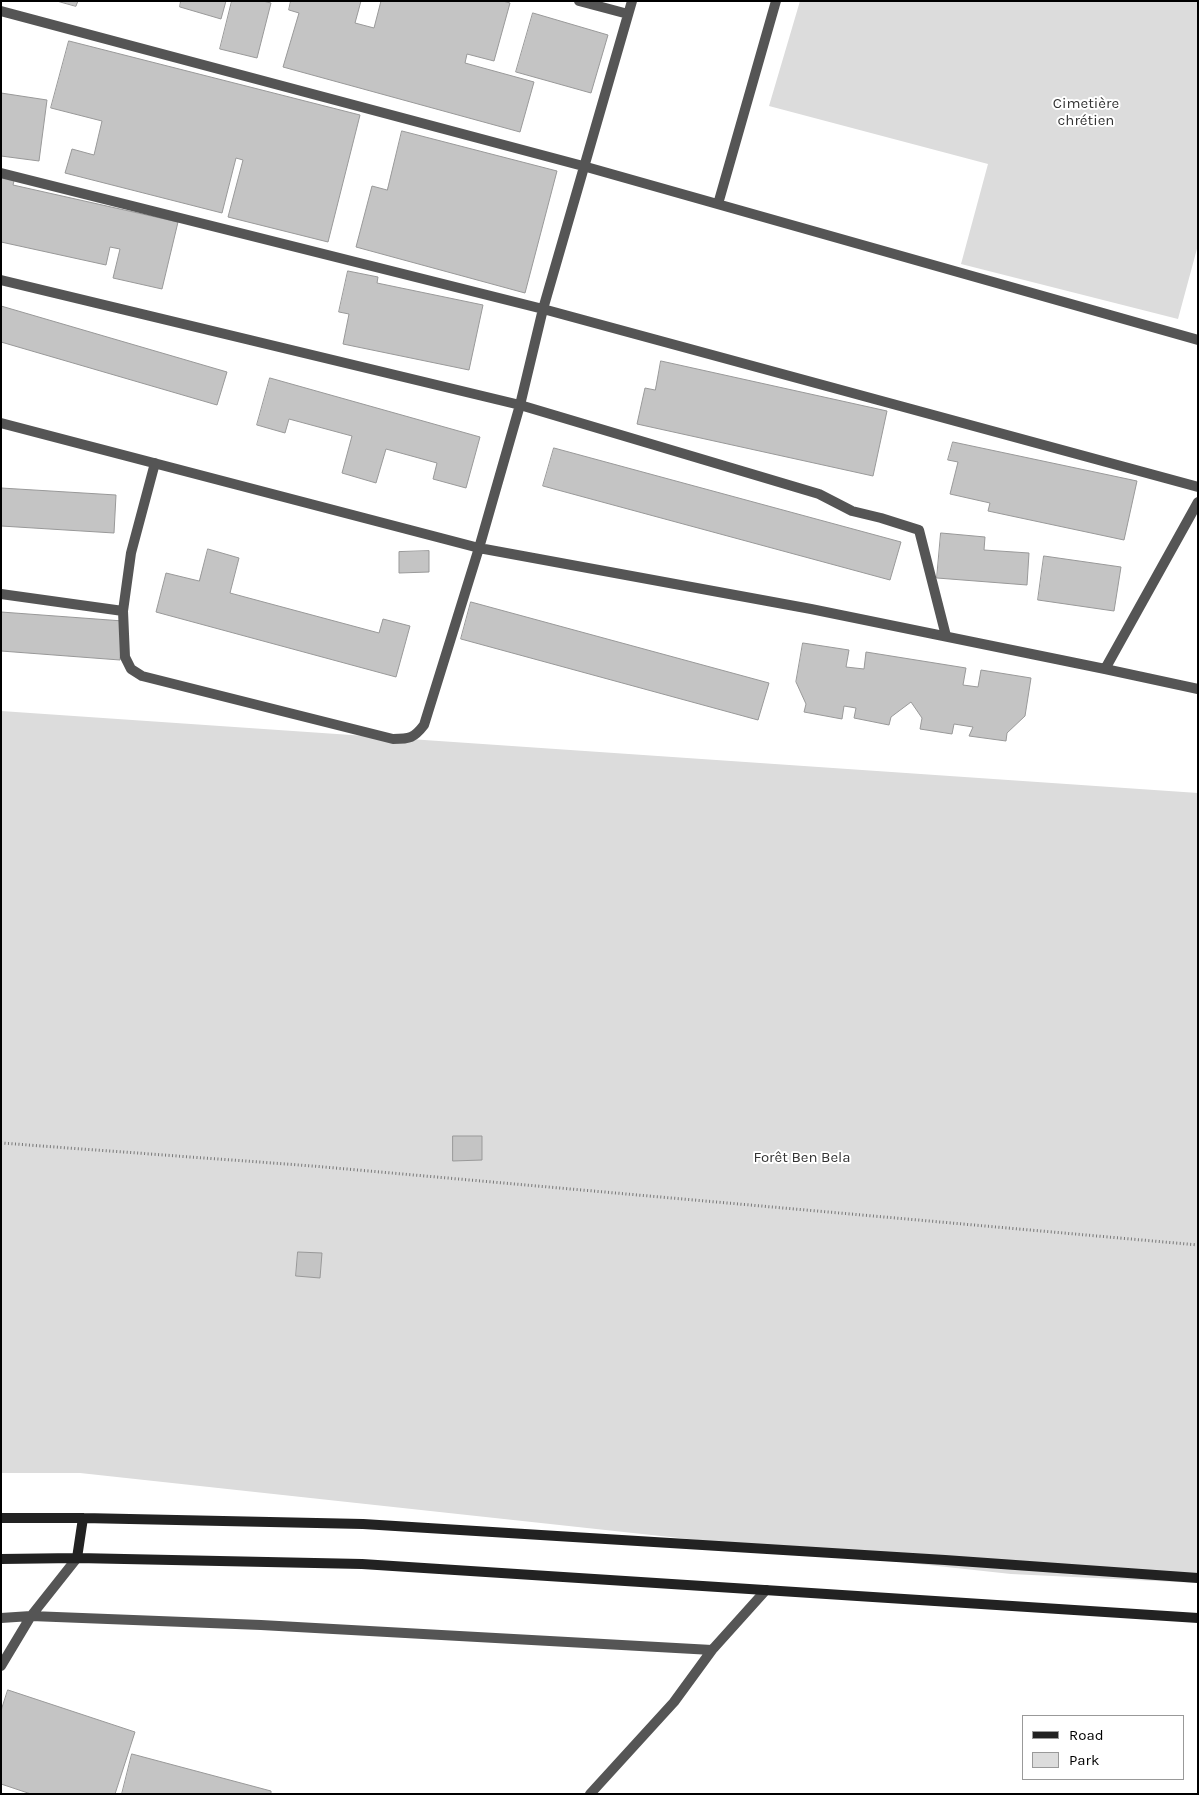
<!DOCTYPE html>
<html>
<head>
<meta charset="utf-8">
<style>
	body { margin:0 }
	#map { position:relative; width:1199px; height:1795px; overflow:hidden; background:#fff; font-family:Karla,sans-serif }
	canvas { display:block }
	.frame { position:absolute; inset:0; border:2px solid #000; pointer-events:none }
	.legend { position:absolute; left:1022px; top:1715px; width:162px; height:65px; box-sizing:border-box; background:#fff; border:1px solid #999; margin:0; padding:6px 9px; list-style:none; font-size:15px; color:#000 }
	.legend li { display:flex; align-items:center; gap:10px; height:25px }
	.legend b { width:25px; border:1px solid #999 }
</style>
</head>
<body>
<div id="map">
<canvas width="1199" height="1795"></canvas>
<div class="frame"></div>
<ul class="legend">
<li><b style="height:6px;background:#222"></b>Road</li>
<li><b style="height:14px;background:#dcdcdc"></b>Park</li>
</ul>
</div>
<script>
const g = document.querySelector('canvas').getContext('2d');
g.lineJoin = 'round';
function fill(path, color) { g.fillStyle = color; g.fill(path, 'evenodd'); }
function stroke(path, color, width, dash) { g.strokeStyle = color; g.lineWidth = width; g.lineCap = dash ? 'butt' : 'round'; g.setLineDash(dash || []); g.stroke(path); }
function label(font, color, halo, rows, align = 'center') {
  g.font = font + ' Karla,sans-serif'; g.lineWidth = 4; g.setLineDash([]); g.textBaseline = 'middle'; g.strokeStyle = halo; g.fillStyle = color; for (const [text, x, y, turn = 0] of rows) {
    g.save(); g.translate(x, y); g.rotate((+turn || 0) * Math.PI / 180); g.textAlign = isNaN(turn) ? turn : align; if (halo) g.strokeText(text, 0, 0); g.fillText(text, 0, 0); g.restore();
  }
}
const green = new Path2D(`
	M800 1H1198V245L1178 319 961 264 988 164 769 106Z
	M1 711 1198 793V1583L1011 1574 80 1473H1Z`);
const building = new Path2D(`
	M57 1H78L76 6Z
	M181 1H226L221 19 180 7Z
	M232 1H263L271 3 257 58 220 49Z
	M291 1H361L355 23 374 28 381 1H503L510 3 494 61 467 54 465 63 534 82 520 132 283 67 299 13 289 10Z
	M533 13 608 35 591 93 516 72Z
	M69 41 360 115 328 242 228 217 243 160 236 158 222 213 65 173 72 149 94 155 102 121 51 108Z
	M1 93 47 100 39 161 1 156Z
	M402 131 557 171 525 293 356 247 372 186 387 190Z
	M1 174 15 177 13 185 178 222 162 289 113 278 120 249 110 247 106 265 1 242Z
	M348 271 378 277 377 283 483 305 469 370 343 344 349 314 339 312Z
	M1 306 227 372 217 405 1 342Z
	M661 361 887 411 873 476 637 424 645 388 655 390Z
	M270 378 480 437 466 488 433 479 437 463 386 449 376 483 342 473 352 436 289 419 285 433 257 425Z
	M953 442 1137 481 1124 540 988 511 990 503 950 494 958 462 948 460Z
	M554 448 901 542 890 580 543 486Z
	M1 488 116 495 114 533 1 526Z
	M941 533 985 537 984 550 1029 553 1027 585 937 578Z
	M208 549 239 558 230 593 379 633 383 619 410 626 396 677 156 612 166 573 199 581Z
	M429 551V572L399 573V552Z
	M1044 556 1121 567 1114 611 1038 600Z
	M471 602 769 683 758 720 461 639Z
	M1 612 123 621 120 660 1 651Z
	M803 643 849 650 846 667 864 669 866 652 966 668 963 685 978 687 981 670 1031 678 1025 716 1007 733 1006 741 969 736 973 727 954 724 952 734 920 729 922 718 911 702 891 717 889 725 854 718 856 708 844 706 842 719 804 712 806 704 796 682Z
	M453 1136H482V1160L453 1161Z
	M298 1252 322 1253 320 1278 296 1276Z
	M8 1690 135 1732 115 1794H31L1 1784V1711Z
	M132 1754 271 1791V1794H122Z`);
const path = new Path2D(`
	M1 1143 313 1166 1198 1245`);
const lane = new Path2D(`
	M1 1618 31 1616 261 1625 712 1650
	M1 1666 31 1616 77 1558
	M590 1794 674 1702 712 1650 766 1590`);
const street = new Path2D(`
	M579 1 628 14
	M1 11 583 166 1198 340
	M1 173 543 309 1198 487
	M718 204 776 1
	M1 280 520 405 819 494 852 511 881 518 919 530 946 636
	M1 423 479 548 811 609 1105 669 1198 689
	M155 463 131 553 123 611 125 657 131 669 142 676 393 739C410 739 414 738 424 725L479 548 520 405 543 309 632 1
	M1 594 123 611
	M1105 669 1198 502`);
const secondary = new Path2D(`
	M1 1518H83L363 1524 945 1560 1198 1578
	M77 1558 83 1518
	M1 1559 77 1558 362 1564 1198 1618`);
const parkNames = [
	["Cimetière",1086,104],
	["chrétien",1086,121],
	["Forêt Ben Bela",802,1158]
];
fill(green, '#dcdcdc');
fill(building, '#c4c4c4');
stroke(building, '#999', 1);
stroke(path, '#777', 3, [1, 2.5]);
stroke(lane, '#555', 10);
stroke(street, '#555', 10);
stroke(secondary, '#222', 10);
label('15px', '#333', '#fff', parkNames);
</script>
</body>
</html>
